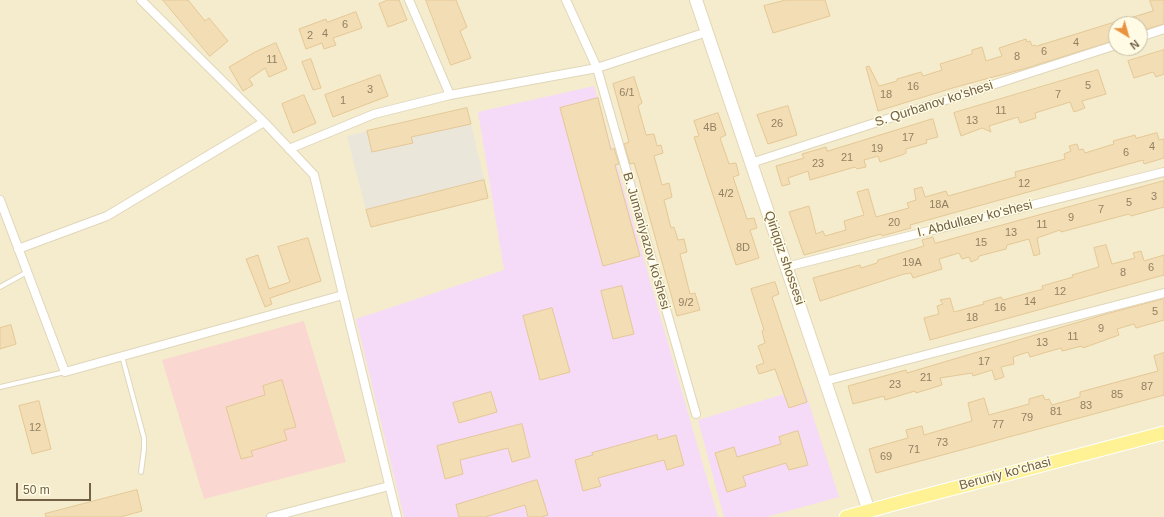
<!DOCTYPE html>
<html>
<head>
<meta charset="utf-8">
<style>
	body { margin:0 }
	#map { position:relative; width:1164px; height:517px; overflow:hidden; background:#fdf9de; font-family:Helvetica,sans-serif }
	canvas { display:block }
	.north { position:absolute; left:1108px; top:16px; width:40px; height:40px; box-sizing:border-box; background:#fffbe4; border:1px solid #c7bda5; border-radius:50%; rotate:143deg; font-size:11px; font-weight:700; line-height:16px; text-align:center; color:#726146 }
	.north::after { content:''; display:block; margin:auto; width:14px; height:18px; background:#eb923f; clip-path:polygon(50% 0,100% 100%,50% 72%,0 100%) }
	.scale { position:absolute; left:16px; top:483px; width:75px; height:18px; box-sizing:border-box; border:2px solid #726146; border-top:0; padding-left:5px; font-size:12px; line-height:14px; white-space:nowrap; color:#726146; -webkit-text-stroke:3px #fffbe4; paint-order:stroke }
</style>
</head>
<body>
<div id="map">
<canvas width="1164" height="517"></canvas>
<div class="north">N</div>
<div class="scale">50 m</div>
</div>
<script>
const g = document.querySelector('canvas').getContext('2d');
g.lineJoin = 'round';
function fill(path, color) { g.fillStyle = color; g.fill(path, 'evenodd'); }
function stroke(path, color, width, dash) { g.strokeStyle = color; g.lineWidth = width; g.lineCap = dash ? 'butt' : 'round'; g.setLineDash(dash || []); g.stroke(path); }
function label(font, color, halo, rows, align = 'center') {
  g.font = font + ' Helvetica,sans-serif'; g.lineWidth = 3; g.setLineDash([]); g.textBaseline = 'middle'; g.strokeStyle = halo; g.fillStyle = color; for (const [text, x, y, turn = 0] of rows) {
    g.save(); g.translate(x, y); g.rotate((+turn || 0) * Math.PI / 180); g.textAlign = isNaN(turn) ? turn : align; if (halo) g.strokeText(text, 0, 0); g.fillText(text, 0, 0); g.restore();
  }
}
const residential = new Path2D(`
	M0 0H1164V517H0ZM1116 24H1140V48H1116Z`);
const industrial = new Path2D(`
	M471 124 484 180 366 210 347 136 367 131 372 152 413 143 411 137Z`);
const education = new Path2D(`
	M594 86 718 517H404L356 319 504 270 478 112Z
	M804 388 839 497 766 517H724L698 420Z`);
const medical = new Path2D(`
	M304 321 346 462 204 499 162 360Z`);
const building = new Path2D(`
	M163 0H188L205 21 209 18 228 41 210 56Z
	M388 0H399L407 20 388 27 379 4Z
	M426 0H456L467 27 460 31 471 58 451 65Z
	M786 0H825L830 16 773 33 764 6Z
	M1150 0H1164V24L1140 31V24H1117V22L1153 11Z
	M356 12 362 28 333 38 336 45 324 49 322 43 306 49 299 29 326 19 327 22Z
	M1116 22V40L1027 68 956 87 878 111 866 67 869 66 879 86 897 81V79L921 72 923 76 942 70 940 64 972 54V50L982 47 986 61 1002 56 999 48 1026 39 1027 42 1030 41 1032 46 1035 45 1036 46Z
	M276 43 287 69 269 77 265 68 249 79 253 85 243 91 229 67 255 52Z
	M1164 50V74L1156 77 1153 72 1134 78 1128 61Z
	M311 59 321 88 313 90 302 62Z
	M1098 70 1106 94 1082 101 1085 108 1074 112 1070 102 1035 113 1036 118 1020 123 1018 117 989 126 991 132 982 128 961 136 954 113Z
	M380 75 388 96 333 117 325 95Z
	M634 77 642 103 638 106 646 135 654 134 657 146 661 145 663 153 654 156 662 185 669 183 672 197 664 200 671 228 674 227 678 240 684 239 687 252 680 254 690 294 695 293 700 310 677 316 639 179 634 163 630 164 624 144 629 142 613 84Z
	M304 95 316 123 293 133 282 104Z
	M598 98 611 150 614 148 619 164 615 165 640 256 603 266 560 108Z
	M788 106 797 135 768 144 757 115Z
	M467 108 471 124 411 137 413 143 372 152 367 131Z
	M718 113 726 135 720 138 729 164 736 163 739 175 733 177 747 219 754 218 757 228 750 230 759 258 736 265 694 137 699 136 694 121Z
	M933 119 938 137 926 140 927 143 906 149V153L902 155 880 162 878 156 864 160 866 167 857 169 855 167 810 180 808 171 788 178 790 184 782 186 776 166 804 158 802 154 826 147 827 151Z
	M1157 133 1159 140 1164 139V158L1144 164 1143 160 910 225 911 228 882 236 881 234 804 255 789 212 809 206 816 234 823 231 825 236 846 230 844 221 864 215 857 192 868 189 876 217 909 208 907 203 916 200 914 189 922 187 925 197 946 191 948 196 1016 177 1015 172 1065 159 1064 154 1071 151 1069 146 1077 144 1079 150 1083 149 1085 153 1114 144 1113 141 1135 135 1136 138Z
	M484 180 488 198 371 227 366 210Z
	M1164 181V207L1131 216 1129 214 1061 232 1060 230 1037 238 1040 254 1034 256 1029 239 1007 245 1006 249 979 256 978 259 971 262 969 257 962 259 959 253 939 259 942 269 913 278 911 273 904 274 820 301 813 278 860 265 861 268 877 263 878 260 924 246 922 240 933 237 935 243Z
	M308 238 321 281 270 298 272 304 265 307 246 259 258 255 269 289 290 282 278 247Z
	M1106 245 1112 264 1135 258 1133 253 1141 251 1144 261 1164 255V275L930 340 924 318 939 314 937 306 943 304 940 300 950 298 954 312 984 304 983 302 1001 297 1003 300 1043 289 1042 286 1073 277 1072 275 1099 267 1094 248Z
	M775 282 779 294 772 297 807 402 789 408 775 369 759 374 756 366 764 363 758 346 765 343 762 331 764 330 751 289Z
	M622 286 634 334 613 339 601 291Z
	M1164 299V320L1136 328 1134 324 1117 329 1119 335 1083 348 1082 346 1062 351 1061 348 1030 357 1028 352 1013 357 1014 364 1001 367 1004 377 995 380 992 370 973 376 972 373 940 378 942 385 916 393 915 391 885 400 884 396 853 404 848 386 906 370 907 373 1106 314Z
	M552 308 570 372 540 380 523 316Z
	M11 325 16 344 0 349V328Z
	M1164 353V395L876 473 869 449 908 438 906 430 922 426 924 435 972 421 968 403 984 398 989 415 1029 404V399L1043 395 1045 400 1049 399 1052 405 1080 397V392L1158 371 1154 356Z
	M282 380 296 427 284 430 287 440 251 451 253 456 241 459 226 407 265 395 263 386Z
	M491 392 497 412 459 423 453 403Z
	M39 401 51 449 32 454 19 406Z
	M522 424 530 457 512 462 508 448 460 460 463 474 445 479 437 446Z
	M798 431 808 465 789 470 786 463 743 476 746 486 727 492 715 453 734 447 737 457 781 444 779 437Z
	M657 435 658 440 676 435 684 465 667 470 664 460 598 478 601 486 583 491 575 460 593 455 592 453Z
	M537 480 548 515 541 517H528L525 505 485 517H459L456 505Z
	M137 490 142 511 120 517H46L45 514Z`);
const lane = new Path2D(`
	M0 287 27 272
	M122 356 144 438V449L141 472
	M0 387 65 372`);
const street = new Path2D(`
	M141 0 264 122 314 175 397 517
	M409 0 450 95
	M566 0 597 68 696 414
	M1140 37 1164 29
	M289 149 374 114 450 95 597 68 707 32
	M751 163 1116 45
	M0 200 65 372 343 295
	M18 249 107 216 264 122
	M786 267 1164 172
	M825 381 1164 293
	M271 517 389 486`);
const secondary = new Path2D(`
	M696 0 869 511`);
const primary = new Path2D(`
	M846 517 901 502 1164 433`);
const numberNames = [
	["6",345,25],
	["4",325,34],
	["2",310,36],
	["4",1076,43],
	["6",1044,52],
	["8",1017,57],
	["11",272,60],
	["5",1088,86],
	["16",913,87],
	["3",370,90],
	["6/1",627,93],
	["18",886,95],
	["7",1058,95],
	["1",343,101],
	["11",1001,111],
	["13",972,121],
	["26",777,124],
	["4B",710,128],
	["17",908,138],
	["4",1152,147],
	["19",877,149],
	["6",1126,153],
	["21",847,158],
	["23",818,164],
	["12",1024,184],
	["4/2",726,194],
	["3",1154,197],
	["5",1129,203],
	["18A",939,205],
	["7",1101,210],
	["9",1071,218],
	["20",894,223],
	["11",1042,225],
	["13",1011,233],
	["15",981,243],
	["8D",743,248],
	["19A",912,263],
	["6",1151,268],
	["8",1123,273],
	["12",1060,292],
	["14",1030,302],
	["9/2",686,303],
	["16",1000,308],
	["5",1155,312],
	["18",972,318],
	["9",1101,329],
	["11",1073,337],
	["13",1042,343],
	["17",984,362],
	["21",926,378],
	["23",895,385],
	["87",1147,387],
	["85",1117,395],
	["83",1086,406],
	["81",1056,412],
	["79",1027,418],
	["77",998,425],
	["12",35,428],
	["73",942,443],
	["71",914,450],
	["69",886,457]
];
const streetNames = [
	["S. Qurbanov ko'shesi",934,104,-18],
	["I. Abdullaev ko'shesi",975,219,-14],
	["B. Jumaniyazov ko'shesi",646,241,74],
	["Qiriqqiz shossesi",784,258,71],
	["Beruniy ko'chasi",1005,474,-15]
];
fill(residential, '#f4eccc');
fill(industrial, '#eae6da');
fill(education, '#f5dbf8');
fill(medical, '#fbd7d1');
fill(building, '#f3ddb5');
stroke(building, '#e5c895', 1);
stroke(lane, '#e0d6ba', 6);
stroke(street, '#e0d6ba', 10);
stroke(secondary, '#e3d6b5', 14);
stroke(primary, '#fff', 15);
stroke(lane, '#fff', 4);
stroke(street, '#fff', 8);
stroke(secondary, '#fff', 12);
stroke(primary, '#fef294', 13);
label('11px', '#928062', null, numberNames);
label('13px', '#726146', '#fffbe4', streetNames);
</script>
</body>
</html>
